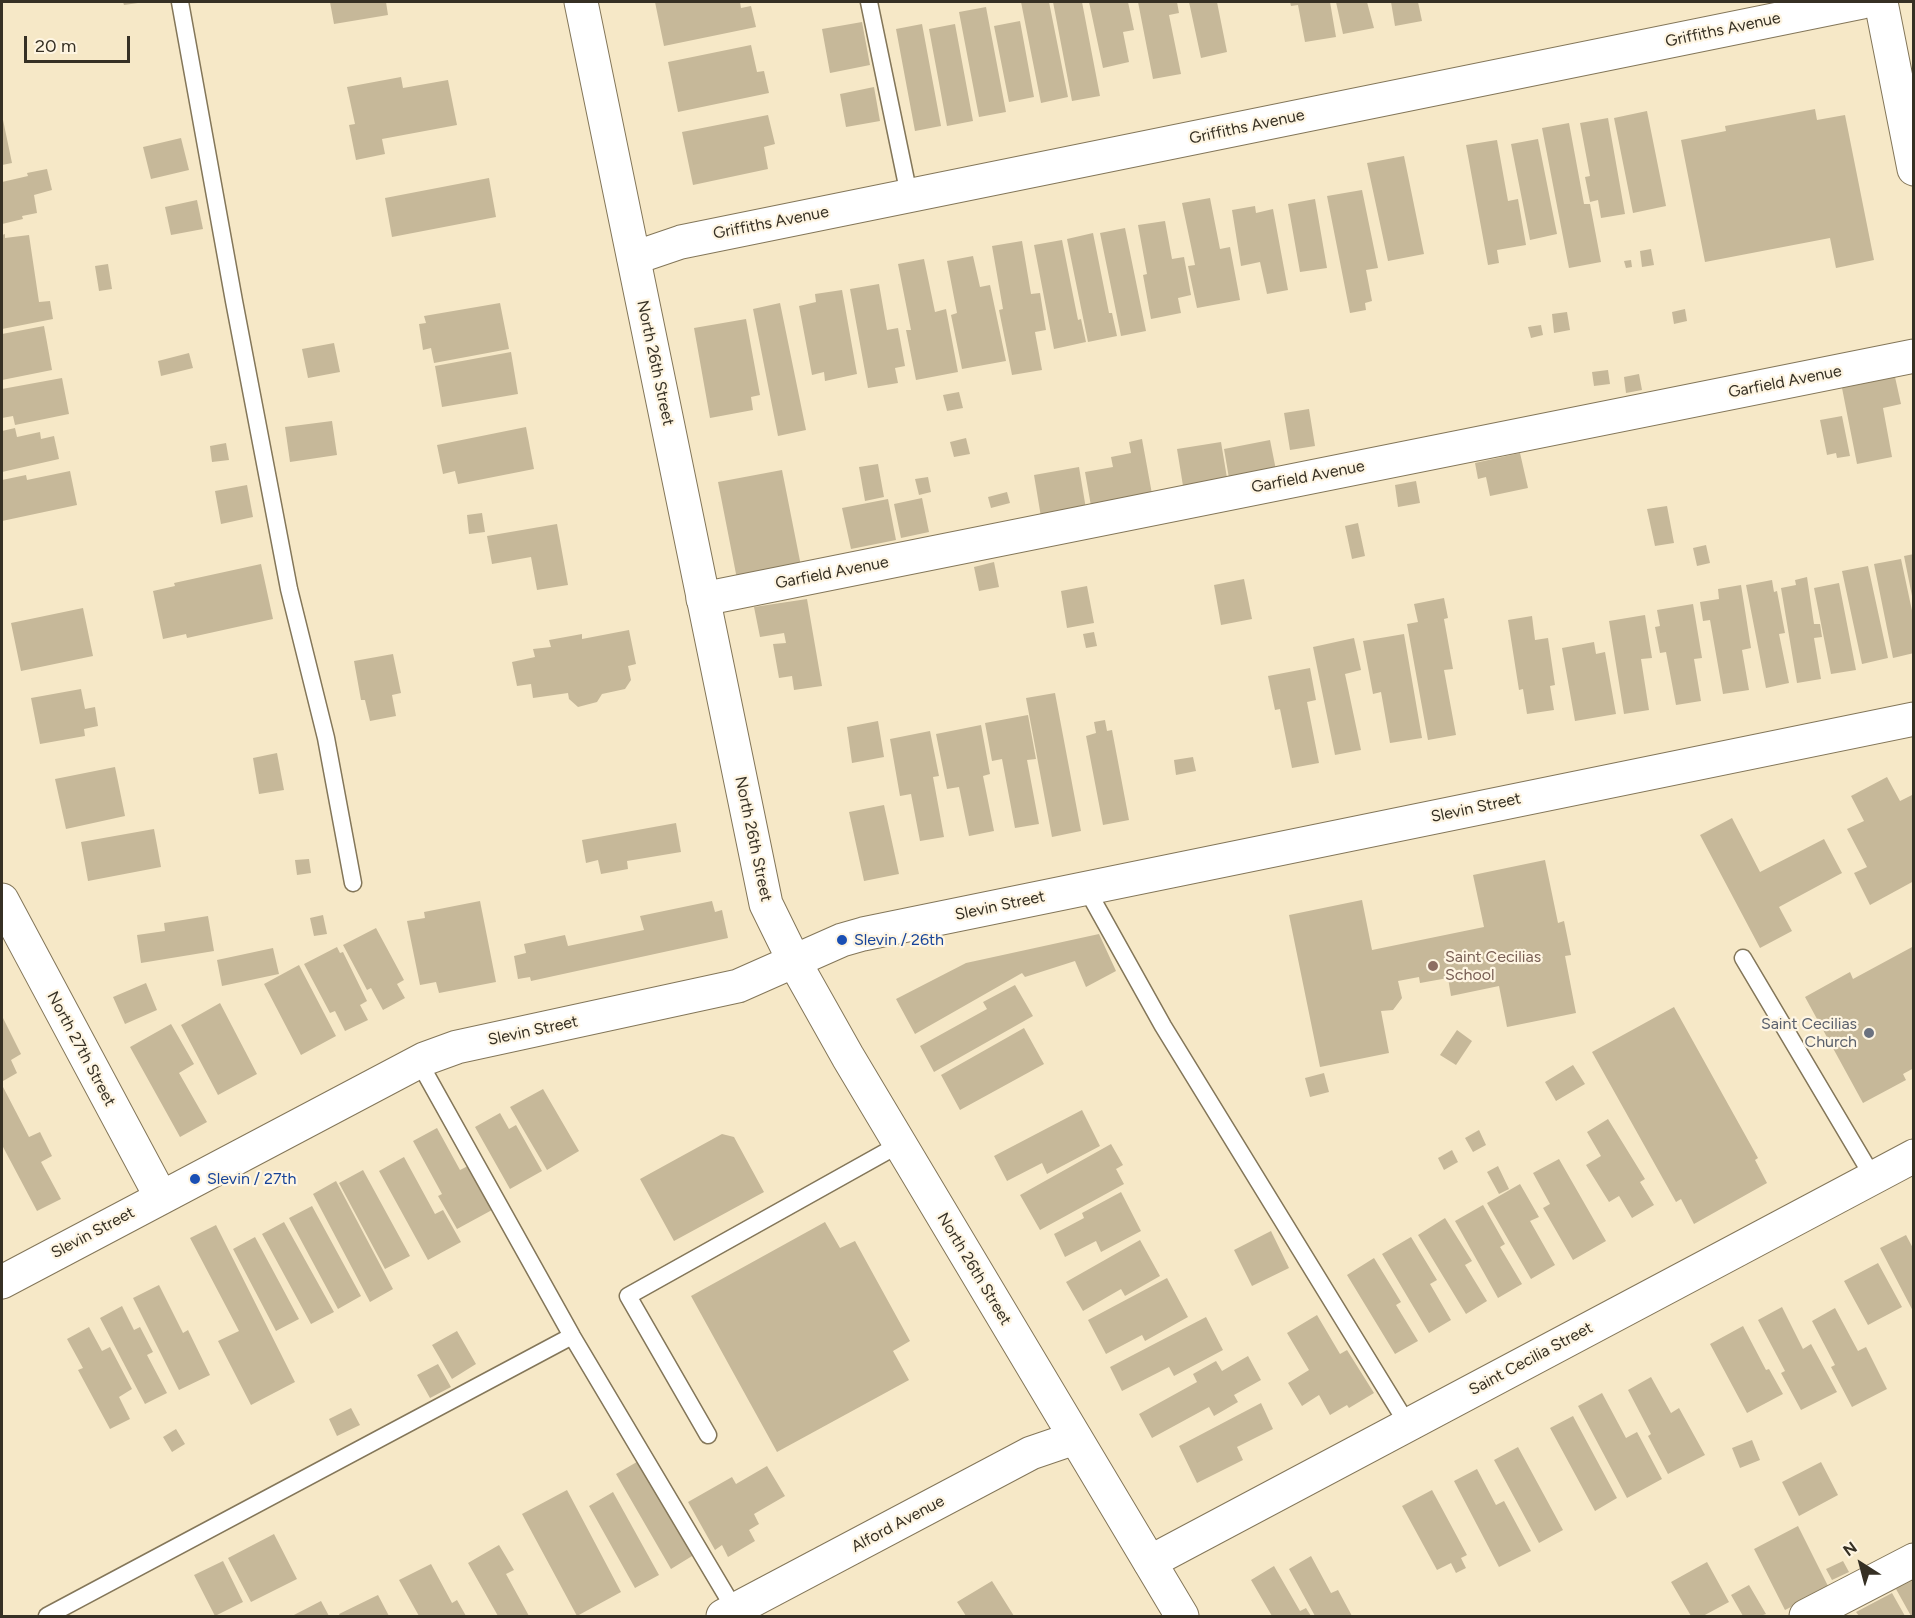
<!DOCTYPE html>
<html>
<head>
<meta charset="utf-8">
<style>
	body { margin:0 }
	#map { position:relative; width:1915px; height:1618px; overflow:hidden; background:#f6e8c7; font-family:Figtree,sans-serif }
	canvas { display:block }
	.frame { position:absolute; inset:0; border:3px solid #363024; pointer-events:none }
	.north { position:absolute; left:1831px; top:1534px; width:60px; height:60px; -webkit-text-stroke:4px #fef5e2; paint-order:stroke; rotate:324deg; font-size:16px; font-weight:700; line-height:24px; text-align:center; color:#363024 }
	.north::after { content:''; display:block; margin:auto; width:21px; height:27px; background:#363024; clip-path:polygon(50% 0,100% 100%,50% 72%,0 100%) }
	.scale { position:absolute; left:24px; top:36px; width:106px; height:27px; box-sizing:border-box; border:3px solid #363024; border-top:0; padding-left:8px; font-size:18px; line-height:21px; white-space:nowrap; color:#363024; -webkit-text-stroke:4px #fef5e2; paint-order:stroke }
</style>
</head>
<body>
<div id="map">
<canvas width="1915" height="1618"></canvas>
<div class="frame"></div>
<div class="north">N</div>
<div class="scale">20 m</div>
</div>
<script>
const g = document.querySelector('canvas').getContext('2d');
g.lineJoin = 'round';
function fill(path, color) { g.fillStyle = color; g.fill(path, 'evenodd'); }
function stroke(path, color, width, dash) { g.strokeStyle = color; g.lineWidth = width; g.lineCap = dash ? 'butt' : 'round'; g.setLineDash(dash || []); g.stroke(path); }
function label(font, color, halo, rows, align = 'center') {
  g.font = font + ' Figtree,sans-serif'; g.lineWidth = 4.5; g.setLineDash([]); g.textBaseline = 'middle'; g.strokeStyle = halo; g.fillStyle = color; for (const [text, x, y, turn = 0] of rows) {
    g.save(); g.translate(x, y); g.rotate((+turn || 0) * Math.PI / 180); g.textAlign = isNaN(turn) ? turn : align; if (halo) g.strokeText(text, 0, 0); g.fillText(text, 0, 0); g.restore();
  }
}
const building = new Path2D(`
	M123 2H138V3L124 5Z
	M330 2H386L388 15 334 24Z
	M655 2H740L741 8 751 6 756 27 664 46Z
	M1021 2H1049L1068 97 1041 103Z
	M1053 2H1082L1100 96 1072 101Z
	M1089 2H1128L1134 30 1123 32 1129 62 1103 68Z
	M1138 2H1177L1179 13 1169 15 1181 74 1153 79Z
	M1189 2H1217L1227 52 1201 58Z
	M1290 2H1330L1336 37 1305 42 1298 5 1291 6Z
	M1336 2H1367L1374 28 1343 34Z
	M1391 2H1418L1422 21 1395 26Z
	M986 7 1006 112 979 117 959 12Z
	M1020 21 1034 97 1009 102 994 26Z
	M862 22 870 65 830 73 822 29Z
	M922 24 941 126 915 131 896 29Z
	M955 24 973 121 947 126 929 29Z
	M751 45 757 72 764 71 769 93 678 112 668 62Z
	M401 77 403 88 448 80 457 125 382 139 385 154 356 160 349 125 355 124 347 87Z
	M874 87 880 121 846 127 840 94Z
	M1815 109 1817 120 1845 115 1874 260 1836 268 1830 238 1705 262 1681 140 1726 131 1725 126Z
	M1647 111 1666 206 1633 213 1614 118Z
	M2 115 12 163 2 165Z
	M768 115 775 144 764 147 768 169 693 185 682 132Z
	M1608 118 1625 214 1601 218 1598 200 1590 202 1585 177 1590 176 1580 123Z
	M1569 123 1584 204H1590L1601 262 1569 268 1542 128Z
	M181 138 189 170 151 179 143 147Z
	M1538 139 1557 234 1530 240 1511 144Z
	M1497 140 1508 201 1518 199 1526 245 1497 250 1499 263 1488 265 1466 145Z
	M1404 156 1424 254 1388 261 1367 163Z
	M47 169 52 190 34 195 37 213 22 216 23 219 2 224V182L28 176 27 173Z
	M489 178 496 217 392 237 385 198Z
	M1362 190 1378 268 1366 270 1372 301 1365 303 1366 310 1350 313 1327 196Z
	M1210 198 1220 249 1230 247 1240 300 1197 308 1188 266 1195 265 1182 203Z
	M1315 199 1327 268 1300 272 1288 204Z
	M197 200 203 229 171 235 165 207Z
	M1255 206 1256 213 1273 209 1288 290 1267 294 1260 262 1241 266 1232 210Z
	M1165 221 1172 259 1184 257 1191 295 1178 298 1181 313 1151 319 1143 275 1147 274 1138 225Z
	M1125 228 1146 331 1121 336 1100 233Z
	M1093 233 1109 313H1112L1117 336 1088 342 1067 239Z
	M5 234V238L29 235 39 302 50 301 53 319 2 329V235Z
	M1062 240 1078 320 1081 319 1086 342 1054 349 1034 245Z
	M1022 241 1031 294 1040 293 1046 330 1035 332 1042 370 1012 375 999 310 1003 309 992 246Z
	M1651 249 1654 265 1642 267 1640 251Z
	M973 256 980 287 990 285 1006 361 962 369 951 315 957 313 947 261Z
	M924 259 935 312 946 309 958 372 916 380 906 330H911L898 264Z
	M1631 260 1632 267 1626 268 1624 261Z
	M108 264 112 289 99 291 95 266Z
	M879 284 887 330 898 328 905 366 895 368 898 383 868 388 850 289Z
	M842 290 857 374 825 381 824 372 812 375 799 306 816 302 815 294Z
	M500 303 509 349 434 363 431 348 423 350 419 324 426 323 424 316Z
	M780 303 806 430 778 436 753 309Z
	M1685 309 1687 321 1674 324 1672 312Z
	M1567 312 1570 330 1554 333 1552 314Z
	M746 319 760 395 751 397 753 410 710 418 694 328Z
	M1541 325 1543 335 1531 338 1528 327Z
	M44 326 52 370 2 380V334Z
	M334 343 340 372 308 378 302 349Z
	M511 352 518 394 442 407 435 366Z
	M189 353 193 368 161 376 158 361Z
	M1608 370 1610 384 1594 386 1592 372Z
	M1639 374 1642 390 1626 393 1624 377Z
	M1895 377 1901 404 1883 408 1892 457 1857 464 1842 388Z
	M62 378 69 414 15 425 13 416 2 418V389Z
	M959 392 963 408 947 411 943 395Z
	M1309 409 1315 446 1290 450 1284 413Z
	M1842 416 1850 456 1837 458 1836 453 1827 455 1820 420Z
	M332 421 337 455 290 462 285 427Z
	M526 427 534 469 458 484 455 471 443 474 437 445Z
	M15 428 17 437 40 432 41 439 54 436 59 459 2 472V431Z
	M966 438 970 454 954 457 950 442Z
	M1142 439 1152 494 1091 506 1085 472 1113 467 1111 457 1131 453 1129 442Z
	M1270 440 1277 475 1230 484 1224 449Z
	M1221 442 1228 484 1184 492 1177 449Z
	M226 443 229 460 212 462 210 446Z
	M1520 453 1528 488 1490 496 1486 477 1478 479 1475 463Z
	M878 464 884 497 865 501 859 467Z
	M1079 467 1086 509 1041 517 1034 475Z
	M782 470 801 566 737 579 718 482Z
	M70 471 77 505 2 521V480L26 475 27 480Z
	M928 477 931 492 919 495 915 479Z
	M1416 481 1420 503 1398 507 1395 485Z
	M247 485 253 517 221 524 215 491Z
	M1007 492 1010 503 991 508 988 497Z
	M922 498 929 532 901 538 894 504Z
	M888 499 896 540 851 549 842 508Z
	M1667 506 1674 543 1655 546 1647 509Z
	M482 513 485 532 469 534 467 515Z
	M1358 523 1365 556 1352 559 1345 526Z
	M557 524 568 585 537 590 531 557 492 564 487 536Z
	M1706 545 1710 563 1697 566 1693 548Z
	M1914 554V596H1912L1904 556Z
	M1901 559 1914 620V653L1893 658 1874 564Z
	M994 562 999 587 979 591 974 567Z
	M261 564 273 619 187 638 186 634 163 639 153 591 175 586 174 583Z
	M1868 566 1888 658 1862 664 1842 571Z
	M1807 577 1814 624H1820L1822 637 1814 638 1821 679 1797 683 1781 588 1796 585 1795 580Z
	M1244 579 1252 619 1221 625 1214 585Z
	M1772 580 1774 592 1777 591 1785 633 1779 634 1789 683 1766 688 1746 585Z
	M1839 583 1856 670 1831 674 1814 588Z
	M1741 585 1751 648 1742 650 1749 690 1723 694 1710 620 1703 621 1700 602 1719 599 1718 589Z
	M1087 586 1094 623 1067 628 1061 591Z
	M1444 598 1448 618 1444 619 1453 669 1444 670 1456 735 1428 740 1407 624 1418 622 1414 604Z
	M807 599 822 686 794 690 792 676 779 678 773 644 786 643 784 633 760 637 754 607Z
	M1693 604 1702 658 1694 659 1701 701 1676 705 1666 652 1660 653 1655 627 1660 626 1657 610Z
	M83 608 93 656 21 671 11 623Z
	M1645 615 1652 658 1641 659 1649 710 1624 714 1609 621Z
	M1532 616 1535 640 1548 638 1555 685 1550 686 1554 710 1527 714 1523 689 1519 690 1508 620Z
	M629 630 636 664 628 666 631 680 625 689 602 694 597 702 578 707 569 699 568 693 533 698 531 684 517 686 512 662 535 657 533 649 551 647 549 640 582 634V639Z
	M1094 632 1097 646 1086 648 1083 634Z
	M1404 634 1422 738 1390 743 1381 692 1373 694 1363 641Z
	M1354 638 1361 670 1345 674 1361 750 1335 755 1313 647Z
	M1594 642 1596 654 1605 652 1616 714 1575 721 1562 648Z
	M393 654 401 693 392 695 396 716 370 721 365 700H361L354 661Z
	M1310 668 1316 700 1307 702 1319 763 1292 768 1280 709 1275 710 1268 676Z
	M81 689 85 709 95 707 98 726 84 729 85 736 40 744 31 698Z
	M1055 693 1081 831 1052 837 1026 698Z
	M1028 715 1036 759 1027 760 1039 824 1015 828 1002 759 992 761 985 723Z
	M1105 720 1107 731 1112 730 1129 820 1103 825 1086 736 1096 733 1094 722Z
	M878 721 884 757 852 763 847 727Z
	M981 725 990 774 983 776 994 831 969 836 959 787 947 789 936 734Z
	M930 731 939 776 933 777 944 837 920 841 911 794 900 796 890 739Z
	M277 753 284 790 259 794 253 758Z
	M1193 757 1196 771 1176 775 1174 760Z
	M115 767 125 816 66 829 55 779Z
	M1887 777 1900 801 1914 794V881L1870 905 1854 873 1867 867 1847 829 1864 821 1851 796Z
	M884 805 899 874 864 881 849 812Z
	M1732 818 1760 872 1824 839 1842 873 1779 907 1792 931 1760 948 1700 835Z
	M676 823 681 852 627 861 628 869 601 874 598 860 586 863 582 840Z
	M154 829 161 867 88 881 81 842Z
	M309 859 311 873 297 875 295 860Z
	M1545 860 1558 923 1564 921 1571 955 1565 956 1576 1013 1507 1027 1499 986 1451 996 1448 978 1420 983 1419 977 1398 981 1402 998 1393 1010 1381 1011 1389 1053 1320 1067 1289 915 1362 900 1372 950 1484 927 1473 875Z
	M480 901 496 982 439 993 436 982 420 985 407 921 425 918 424 912Z
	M712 901 715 912 722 910 728 938 531 981 530 977 518 979 514 956 526 953 524 944 565 935 568 946 644 930 640 916Z
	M323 915 327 934 314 936 310 918Z
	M208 916 214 951 141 963 137 935 165 931 164 923Z
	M376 928 404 980 397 984 405 998 383 1010 371 988 367 990 343 945Z
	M1099 934 1116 971 1086 987 1075 961 1025 977 1022 973 915 1034 896 999 966 963Z
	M1914 946V1068L1903 1074 1906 1080 1863 1103 1805 997 1850 972 1853 979Z
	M337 947 340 953 343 952 367 1001 360 1005 368 1020 345 1031 335 1011 330 1013 304 964Z
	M273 948 279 974 222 986 217 960Z
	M299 965 336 1036 301 1055 264 984Z
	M146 983 157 1010 125 1024 113 997Z
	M1015 985 1033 1016 934 1072 920 1046 987 1009 983 1002Z
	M220 1003 257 1074 218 1095 181 1025Z
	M1674 1007 1758 1158 1755 1160 1767 1183 1694 1224 1681 1199 1676 1202 1592 1052Z
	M2 1016 21 1054 11 1060 17 1073 3 1081Z
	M171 1024 194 1064 179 1073 207 1122 180 1137 130 1047Z
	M1024 1028 1044 1064 960 1110 941 1075Z
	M1457 1030 1472 1041 1456 1065 1440 1055Z
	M1573 1065 1585 1084 1556 1101 1545 1082Z
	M1324 1073 1329 1092 1310 1097 1305 1078Z
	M2 1085 29 1137 40 1132 52 1156 41 1162 61 1199 37 1211 2 1145Z
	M543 1089 579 1151 547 1170 510 1107Z
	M1082 1110 1100 1146 1047 1174 1042 1163 1007 1181 994 1156Z
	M500 1113 509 1129 516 1125 542 1171 510 1189 475 1127Z
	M1608 1119 1645 1179 1640 1182 1654 1205 1632 1218 1619 1196 1609 1202 1586 1165 1601 1156 1587 1132Z
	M437 1128 460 1170 468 1166 492 1210 457 1229 438 1196 442 1194 413 1141Z
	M1479 1130 1486 1145 1473 1152 1465 1138Z
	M722 1134 734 1137 764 1192 674 1241 640 1179Z
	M1111 1144 1123 1165 1116 1169 1124 1184 1040 1230 1020 1195Z
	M1452 1150 1458 1162 1444 1170 1438 1158Z
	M404 1157 435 1214 443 1210 461 1242 428 1260 379 1171Z
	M1559 1159 1606 1241 1573 1260 1543 1208 1550 1204 1533 1173Z
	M1498 1166 1509 1189 1499 1194 1487 1172Z
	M363 1170 410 1256 385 1269 339 1183Z
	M336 1181 393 1289 370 1302 313 1194Z
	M1520 1184 1539 1217 1530 1221 1555 1265 1531 1279 1487 1203Z
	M1121 1192 1141 1231 1101 1252 1096 1241 1065 1257 1054 1234 1084 1218 1082 1213Z
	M1483 1205 1505 1244 1500 1247 1522 1284 1498 1298 1455 1221Z
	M312 1206 361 1296 338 1309 289 1218Z
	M1445 1218 1472 1261 1465 1265 1487 1301 1466 1314 1418 1235Z
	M284 1222 334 1312 311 1324 262 1234Z
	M825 1222 840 1248 855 1241 910 1341 893 1351 909 1380 777 1452 691 1296Z
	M216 1225 295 1382 251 1405 218 1341 239 1331 190 1238Z
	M1271 1231 1289 1268 1252 1286 1234 1250Z
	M1906 1235 1914 1250V1313L1880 1248Z
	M255 1237 299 1319 276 1331 233 1249Z
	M1411 1237 1437 1280 1430 1284 1451 1320 1429 1333 1382 1254Z
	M1140 1240 1160 1276 1125 1296 1121 1289 1083 1311 1066 1282Z
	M1374 1258 1401 1302 1396 1305 1418 1341 1395 1354 1347 1275Z
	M1878 1263 1902 1307 1868 1325 1844 1281Z
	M1167 1278 1188 1317 1145 1341 1142 1335 1106 1354 1088 1320Z
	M159 1285 183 1333 188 1330 210 1375 179 1390 133 1298Z
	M122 1306 134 1330 140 1327 153 1352 147 1355 167 1393 145 1404 100 1318Z
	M1782 1307 1803 1349 1811 1344 1837 1392 1801 1410 1781 1373 1785 1371 1758 1320Z
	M1835 1308 1858 1351 1866 1347 1887 1389 1852 1407 1831 1367 1835 1365 1812 1321Z
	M1317 1315 1340 1354 1347 1350 1374 1393 1349 1408 1347 1405 1330 1415 1319 1395 1302 1406 1288 1383 1309 1370 1287 1333Z
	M1206 1317 1223 1350 1174 1376 1169 1367 1122 1391 1110 1367Z
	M1743 1326 1766 1370 1769 1369 1783 1394 1747 1413 1710 1344Z
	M89 1327 102 1351 110 1347 132 1389 119 1397 130 1419 110 1429 78 1370 83 1368 67 1339Z
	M457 1331 476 1364 452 1379 432 1345Z
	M1248 1356 1261 1380 1234 1395 1238 1402 1214 1416 1209 1407 1152 1438 1139 1414 1197 1382 1193 1374 1216 1361 1222 1371Z
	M438 1364 451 1387 430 1398 417 1375Z
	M1651 1377 1671 1413 1679 1408 1705 1455 1668 1474 1648 1436 1651 1434 1628 1390Z
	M1602 1393 1626 1438 1637 1432 1662 1479 1627 1498 1578 1406Z
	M1261 1403 1273 1429 1237 1447 1243 1460 1197 1483 1179 1446Z
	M351 1408 360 1425 337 1436 329 1419Z
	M1573 1416 1617 1498 1595 1511 1550 1428Z
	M176 1429 185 1444 172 1452 163 1437Z
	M1752 1440 1760 1460 1740 1468 1732 1448Z
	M1518 1447 1563 1530 1539 1543 1494 1460Z
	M642 1459 697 1553 671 1569 616 1474Z
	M1821 1462 1838 1495 1799 1516 1782 1482Z
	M767 1466 785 1496 754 1514 759 1524 749 1530 755 1541 728 1557 722 1545 715 1550 688 1502 732 1477 736 1484Z
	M1477 1469 1496 1505 1504 1501 1531 1551 1499 1567 1454 1481Z
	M567 1490 621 1592 577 1616 522 1514Z
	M1432 1490 1467 1555 1461 1558 1466 1568 1456 1573 1451 1563 1437 1570 1402 1506Z
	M613 1492 659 1575 635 1588 589 1506Z
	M1798 1526 1829 1588 1785 1610 1754 1549Z
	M274 1534 297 1579 251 1602 228 1558Z
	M499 1545 514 1570 506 1574 529 1616H498L468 1563Z
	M1311 1556 1331 1593 1338 1590 1352 1616H1315L1289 1569Z
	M223 1561 243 1602 215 1616 194 1575Z
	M1843 1561 1849 1572 1832 1580 1826 1569Z
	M1707 1562 1729 1602 1703 1616H1691L1671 1582Z
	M431 1564 452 1603 457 1600 466 1616H419L399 1580Z
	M1274 1566 1300 1611 1306 1608 1311 1616H1272L1251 1580Z
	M1914 1580V1616H1911L1896 1589Z
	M992 1581 1014 1616H966L957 1602Z
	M1749 1585 1766 1614 1760 1616H1743L1731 1595Z
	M1892 1593 1905 1616H1859L1856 1612Z
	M378 1595 389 1616H340L339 1614Z
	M321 1601 329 1616H292Z`);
const lane = new Path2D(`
	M180 2 234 301 289 589 326 738 353 883
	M869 2 909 195
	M1086 888 1163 1026 1408 1425
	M1743 958 1873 1177
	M419 1062 572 1336 735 1610
	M708 1435 628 1296 900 1144
	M47 1616 572 1336`);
const street = new Path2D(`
	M1881 2 1914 169
	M634 258 681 242 1862 2
	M703 599 1914 356
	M2 900 161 1197
	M2 1282 424 1059 457 1047 738 986 842 940 863 934 1914 719
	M1150 1562 1914 1156
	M723 1616 1031 1453 1075 1438
	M1806 1616 1914 1560`);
const secondary = new Path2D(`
	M581 2 766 904 794 961 848 1057 1182 1616`);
const markers = [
	[842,940,6,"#1a4fb4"],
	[1433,966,6,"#8d6e63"],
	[1869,1033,6,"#6b7280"],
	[195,1179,6,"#1a4fb4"]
];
const streetNames = [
	["Griffiths Avenue",1723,30,-12],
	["Griffiths Avenue",1247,127,-12],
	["Griffiths Avenue",771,223,-11],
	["North 26th Street",655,363,78],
	["Garfield Avenue",1785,382,-11],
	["Garfield Avenue",1308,477,-11],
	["Garfield Avenue",832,573,-11],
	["Slevin Street",1476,808,-12],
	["North 26th Street",753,839,78],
	["Slevin Street",1000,906,-12],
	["Slevin Street",533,1031,-12],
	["North 27th Street",81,1049,62],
	["Slevin Street",93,1233,-28],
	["North 26th Street",974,1269,59],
	["Saint Cecilia Street",1531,1359,-28],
	["Alford Avenue",898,1524,-28]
];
const transitNames = [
	["Slevin / 26th",854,940],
	["Slevin / 27th",207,1179]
];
const educationNames = [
	["Saint Cecilias",1445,957],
	["School",1445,975]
];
const worshipNames = [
	["Saint Cecilias",1857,1024],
	["Church",1857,1042]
];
fill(building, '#c6b899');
stroke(lane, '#837659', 19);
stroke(street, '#837659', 35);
stroke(secondary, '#837659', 35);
stroke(lane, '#fff', 16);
stroke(street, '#fff', 33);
stroke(secondary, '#fff', 33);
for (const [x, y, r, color] of markers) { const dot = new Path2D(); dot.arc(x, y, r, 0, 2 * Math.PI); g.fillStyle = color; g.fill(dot); stroke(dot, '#fef5e2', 2); }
label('16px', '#363024', '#fef5e2', streetNames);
label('16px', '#164399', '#fef5e2', transitNames, 'left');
label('16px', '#785e54', '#fef5e2', educationNames, 'left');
label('16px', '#5b616d', '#fef5e2', worshipNames, 'right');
</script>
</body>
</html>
